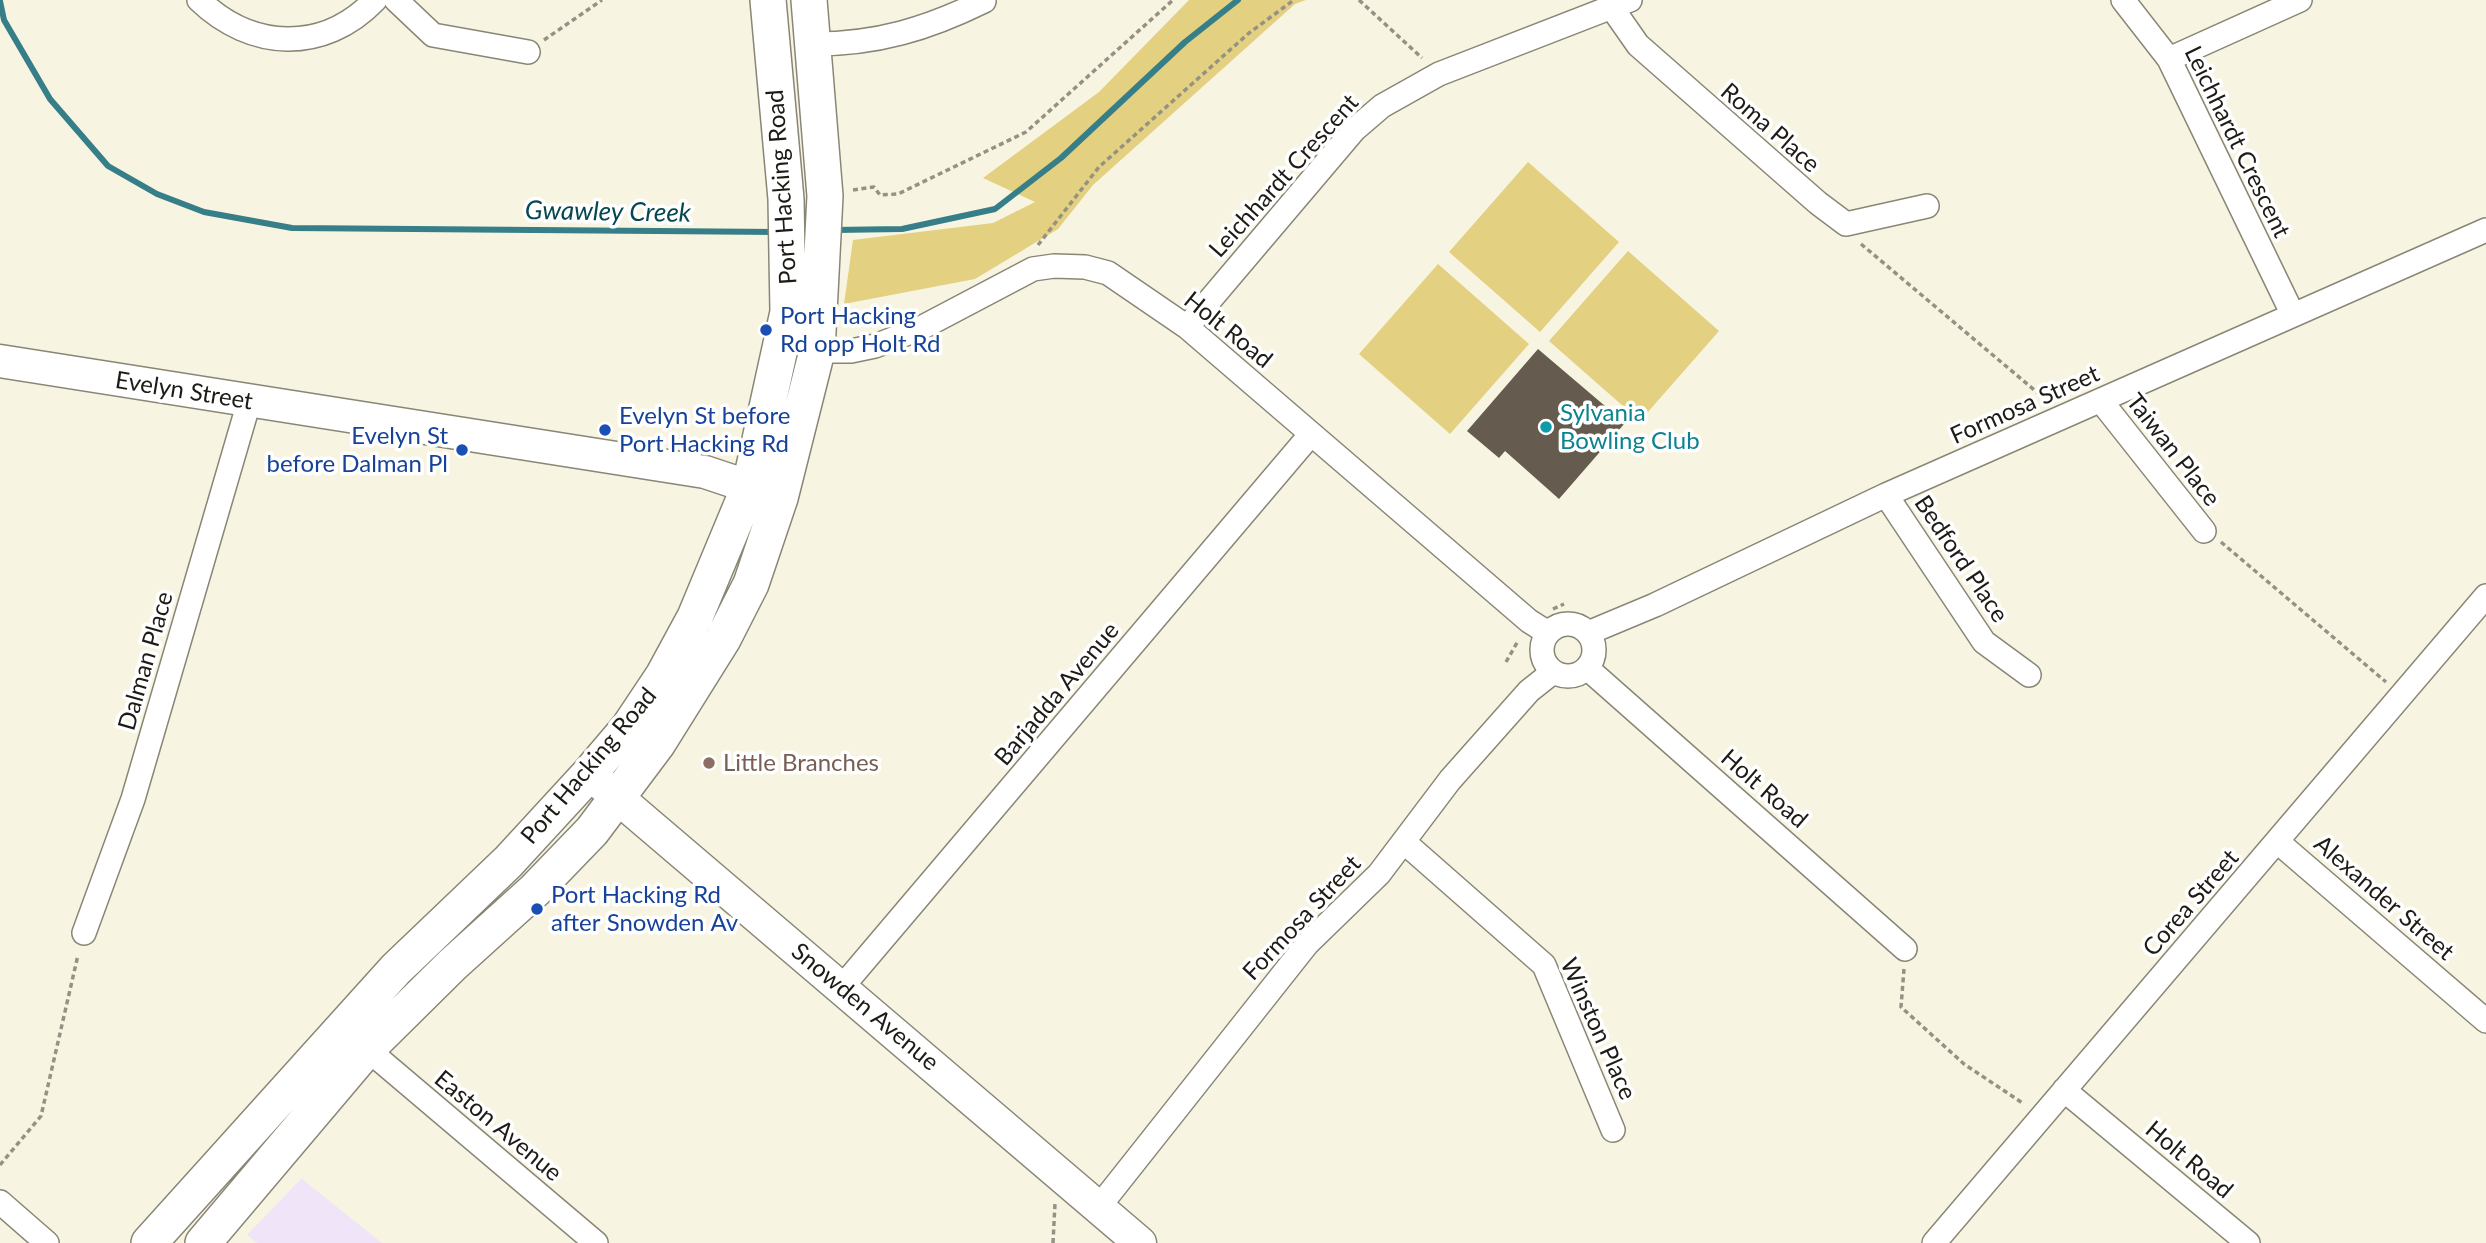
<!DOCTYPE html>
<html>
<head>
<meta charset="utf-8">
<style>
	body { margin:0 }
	canvas { display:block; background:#f8f4e2 }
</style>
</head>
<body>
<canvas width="2486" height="1243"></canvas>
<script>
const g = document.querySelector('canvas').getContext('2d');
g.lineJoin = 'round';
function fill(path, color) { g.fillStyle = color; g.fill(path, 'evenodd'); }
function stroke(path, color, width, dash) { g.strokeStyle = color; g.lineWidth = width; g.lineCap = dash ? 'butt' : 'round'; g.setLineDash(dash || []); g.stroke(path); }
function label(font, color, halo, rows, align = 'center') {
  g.font = font + ' Lato,sans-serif'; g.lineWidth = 7; g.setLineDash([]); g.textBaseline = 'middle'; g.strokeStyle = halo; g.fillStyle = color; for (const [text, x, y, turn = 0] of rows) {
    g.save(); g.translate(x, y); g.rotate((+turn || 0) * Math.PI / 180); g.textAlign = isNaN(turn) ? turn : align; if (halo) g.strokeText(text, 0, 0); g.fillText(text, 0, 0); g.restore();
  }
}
const commercial = new Path2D(`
	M302 1178V1179L382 1243H257L247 1235Z`);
const green = new Path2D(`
	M1189 0H1306L1295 4 1093 185 1058 229 975 279 844 304 853 240 993 223 1035 202 983 178 1099 92Z
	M1528 162 1619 242 1540 332 1449 252Z
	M1628 251 1719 331 1640 421 1549 341Z
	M1438 264 1529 344 1450 434 1359 354Z`);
const stream = new Path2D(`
	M0 1 4 20 50 99 108 166 157 194 204 212 292 228 777 232
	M834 230 902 229 995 209 1061 158 1185 42 1238 0`);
const building = new Path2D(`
	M1538 349 1625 423 1559 499 1505 451 1499 458 1467 431Z`);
const path = new Path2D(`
	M1359 0 1422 58
	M544 40 602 0
	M853 190 874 187 880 195 898 194 1026 132 1173 0
	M1861 244 2045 399
	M1038 245 1099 167 1249 33 1294 0
	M2221 542 2386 682
	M1553 609 1564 604
	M1506 662 1518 641
	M1904 969 1901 1007 1964 1064 2024 1104
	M0 1165 41 1116 78 955
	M1053 1243 1055 1203`);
const street = new Path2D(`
	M199 0C251 50 323 54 375 0
	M396 0 433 35 528 52
	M2123 0 2169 59 2293 315
	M1610 5 1638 45 1818 203 1846 224 1927 206
	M814 44C877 44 927 29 984 1
	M2169 59 2300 0
	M1187 327 1354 130 1382 106 1439 74 1630 0
	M817 351H851L875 346 921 328 1033 269 1054 266 1085 267 1108 273 1187 327 1529 621 1548 633
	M2101 401 2204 531
	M1886 495 1984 642 2029 675
	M1542 650a26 26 0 1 1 52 0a26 26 0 1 1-52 0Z
	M1588 633 1655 605 1886 495 2486 230
	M1587 668 1905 949
	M1404 842 1544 965 1613 1130
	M2279 843 2486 1021
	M84 933 133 799 249 402
	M842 987 1311 434
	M367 1049 596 1243
	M2064 1090 2248 1243
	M0 1202 47 1243
	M1098 1208 1307 944 1379 874 1450 780 1529 691 1553 672
	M1934 1243 2486 596`);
const secondary = new Path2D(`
	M0 361 705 472 774 495
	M598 781 1140 1243`);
const primary = new Path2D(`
	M149 1243 396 969 508 862 589 774 629 727 663 676 695 617 750 485 788 312 786 199 768 0
	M203 1243 367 1049 452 965 535 890 592 831 658 743 723 639 751 584 780 498 817 351 825 196 809 0`);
const markers = [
	[766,330,7,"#1a4fb4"],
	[1546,427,7,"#0f9aa8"],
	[605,430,7,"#1a4fb4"],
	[462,450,7,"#1a4fb4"],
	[709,763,7,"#8d6e63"],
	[537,909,7,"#1a4fb4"]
];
const streetNames = [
	["Roma Place",1770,128,41],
	["Leichhardt Crescent",2237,142,64],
	["Leichhardt Crescent",1284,176,-48],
	["Port Hacking Road",782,187,-94],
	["Holt Road",1228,330,39],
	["Evelyn Street",184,391,9],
	["Formosa Street",2025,405,-24],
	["Taiwan Place",2173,450,52],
	["Bedford Place",1961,559,56],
	["Dalman Place",146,661,-74],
	["Barjadda Avenue",1057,694,-50],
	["Port Hacking Road",589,766,-50],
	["Holt Road",1764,789,41],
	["Alexander Street",2384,898,41],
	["Corea Street",2191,903,-49],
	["Formosa Street",1302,918,-47],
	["Snowden Avenue",865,1007,40],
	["Winston Place",1598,1029,66],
	["Easton Avenue",498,1126,40],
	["Holt Road",2189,1160,40]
];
const transitNames = [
	["Port Hacking",780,316],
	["Rd opp Holt Rd",780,344],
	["Evelyn St before",619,416],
	["Port Hacking Rd",619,444],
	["Evelyn St",448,436,"right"],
	["before Dalman Pl",448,464,"right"],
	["Port Hacking Rd",551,895],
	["after Snowden Av",551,923]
];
const cultureNames = [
	["Sylvania",1560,413],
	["Bowling Club",1560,441]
];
const educationNames = [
	["Little Branches",723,763]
];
const waterNames = [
	["Gwawley Creek",608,212,1]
];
fill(commercial, '#f0e4f8');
fill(green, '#e3d080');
stroke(stream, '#367e88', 6);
fill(building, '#655c4f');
stroke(street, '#8a8676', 26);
stroke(secondary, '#8a8676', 35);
stroke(primary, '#8a8676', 38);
stroke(path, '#959285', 3.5, [5, 3.5]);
stroke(street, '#fff', 23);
stroke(secondary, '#fff', 32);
stroke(primary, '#fff', 35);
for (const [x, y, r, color] of markers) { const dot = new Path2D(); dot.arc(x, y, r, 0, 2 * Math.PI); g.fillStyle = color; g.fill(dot); stroke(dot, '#fff', 2.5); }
label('24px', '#1d1b15', '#fff', streetNames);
label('24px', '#164399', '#fff', transitNames, 'left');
label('24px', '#0d838f', '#fff', cultureNames, 'left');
label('24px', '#785e54', '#fff', educationNames, 'left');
label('italic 26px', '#064750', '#fff', waterNames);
</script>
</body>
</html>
